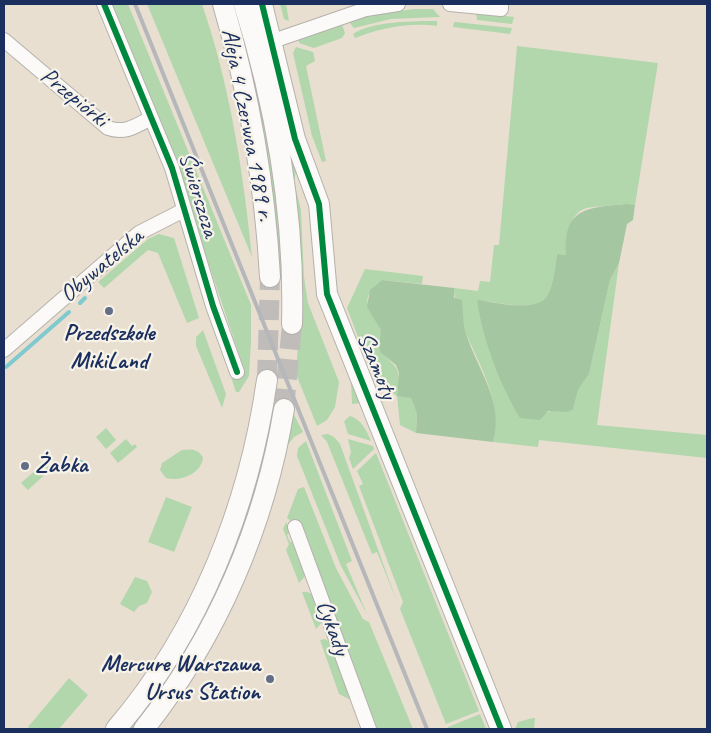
<!DOCTYPE html>
<html>
<head>
<meta charset="utf-8">
<style>
	body { margin:0 }
	#map { position:relative; width:711px; height:733px; overflow:hidden; background:#e8dfd1; font-family:Caveat,sans-serif }
	canvas { display:block }
	.frame { position:absolute; inset:0; border:5px solid #1b2f5e; pointer-events:none }
</style>
</head>
<body>
<div id="map">
<canvas width="711" height="733"></canvas>
<div class="frame"></div>
</div>
<script>
const g = document.querySelector('canvas').getContext('2d');
g.lineJoin = 'round';
function fill(path, color) { g.fillStyle = color; g.fill(path, 'evenodd'); }
function stroke(path, color, width, dash) { g.strokeStyle = color; g.lineWidth = width; g.lineCap = dash ? 'butt' : 'round'; g.setLineDash(dash || []); g.stroke(path); }
function label(font, color, halo, rows, align = 'center') {
  g.font = font + ' Caveat,sans-serif'; g.lineWidth = 4.5; g.setLineDash([]); g.textBaseline = 'middle'; g.strokeStyle = halo; g.fillStyle = color; for (const [text, x, y, turn = 0] of rows) {
    g.save(); g.translate(x, y); g.rotate((+turn || 0) * Math.PI / 180); g.textAlign = isNaN(turn) ? turn : align; if (halo) g.strokeText(text, 0, 0); g.fillText(text, 0, 0); g.restore();
  }
}
const green = new Path2D(`
	M110 4H128L251 305V342L249 376 239 392H236L231 377 245 372 198 232Z
	M147 4H202C230 86 243 170 252 257Z
	M231 4H234L263 104 281 225 282 277H278L273 194Z
	M280 4H286L289 21 284 19Z
	M414 9H433L440 17 391 19 354 28 349 22 372 15Z
	M476 12 514 17 512 24 477 20Z
	M437 21V26C409 22 381 28 355 38L353 34C371 21 415 21 437 21Z
	M454 22H455L512 28 510 34 453 27Z
	M342 24 345 33 342 38 314 48 299 43V39Z
	M517 46 658 63 635 205C626 203 617 205 607 206 599 207 587 206 580 211 568 220 565 242 566 255L557 254C555 267 554 285 547 296 535 314 495 300 477 301L545 413C553 408 564 413 573 410L578 390 589 374 610 280 619 263 597 425 707 435V458L539 440 538 447 493 442C504 407 480 365 465 332 465 316 453 304 454 288L478 291 480 281 490 282 494 245H499Z
	M296 47 313 52 315 61 306 66 326 161 322 162 312 136 293 53Z
	M288 145 296 171 294 182 301 210 304 277 308 303 339 382 335 407 327 420 317 426 296 374 301 301Z
	M159 234 174 238 199 318 187 323 158 253 148 250 104 288 98 282 148 239Z
	M365 269 423 276 422 284 382 280C355 302 372 306 381 330 383 336 381 346 381 353 400 369 401 371 397 395L411 398 417 414 416 433 400 425 397 396 374 379 347 308Z
	M203 330 226 394 222 408 196 346V337Z
	M351 381 360 403 352 404Z
	M292 411 303 432 294 437 284 450Z
	M270 413 276 415C267 456 257 499 242 539 216 607 177 671 133 729H126L154 693Z
	M350 416C361 419 367 431 371 441L348 434 344 421Z
	M106 428 116 440 106 449 96 437Z
	M328 434 334 437 340 444 397 602 377 552 372 554 327 442 321 435Z
	M126 439 132 446 135 444 137 447 118 463 110 453Z
	M348 439 373 446 374 449 353 469 349 458 351 452Z
	M306 441 352 561 346 564 367 614 341 566 297 456 298 448Z
	M182 450C191 449 199 449 203 458 201 474 180 482 166 478L160 470 162 463Z
	M376 453 479 711 446 724 400 609 403 602 359 486 363 484 357 471Z
	M46 461 52 468 28 490 21 483Z
	M304 487 336 568 363 619 369 622 413 729H376L300 522 294 523 287 518 298 489Z
	M166 497 192 507 174 552 148 542Z
	M286 522 290 532 287 535 290 542H294L306 575 299 583 286 550 289 544 283 529Z
	M135 577 147 581 152 592 147 603 139 606 134 612 120 604Z
	M302 592C317 590 319 610 323 621L316 629Z
	M325 639 330 642 351 697 349 699 339 694 320 640Z
	M69 678 88 695 59 729H30L28 727Z
	M480 714 486 729H448V727Z
	M533 718H535L534 729H515L518 722Z`);
const forest = new Path2D(`
	M627 204 635 205 633 220 627 224 619 263 610 280 589 374 578 390 573 410 566 412 548 411 540 420 520 418C499 383 483 340 477 300 494 302 536 313 547 296 554 284 555 267 557 254L566 255C563 206 589 208 627 204Z
	M382 280 454 288V298L462 300C463 310 463 325 466 334 478 370 505 404 493 442L416 433 417 414 411 398 397 396 399 373 396 365 381 353 379 348 381 330 367 307 370 290Z`);
const water = new Path2D(`
	M74 466a6 6 0 1 1 12 0a6 6 0 1 1-12 0Z`);
const stream = new Path2D(`
	M80 303 85 298
	M6 367 69 312`);
const secondaryTunnel = new Path2D(`
	M267 380 270 277
	M284 409 292 324`);
const street = new Path2D(`
	M104 4 172 168 213 306 237 372
	M450 4 501 9V4
	M4 40 108 128C125 134 136 126 151 118
	M273 41 366 9 398 4
	M4 350 139 233 184 210
	M295 527 369 729`);
const secondary = new Path2D(`
	M223 4C249 93 265 184 270 277
	M244 4C276 107 295 216 292 324
	M262 4 295 139 319 204 327 294 501 729
	M116 729C200 631 249 506 267 380
	M144 729C217 637 265 525 284 409`);
const rail = new Path2D(`
	M135 4 427 729`);
const cycleway = new Path2D(`
	M104 4 172 168 213 306 237 372
	M262 4 295 139 319 204 327 294 501 729`);
const markers = [
	[109,311,5,"#636d86"],
	[25,466,5,"#636d86"],
	[270,679,5,"#636d86"]
];
const streetNames = [
	["Przepiórki",74,98,39],
	["Aleja 4 Czerwca 1989 r.",247,125,79],
	["Świerszcza",198,195,73],
	["Obywatelska",102,266,-40],
	["Szamoty",376,366,68],
	["Cykady",332,628,70]
];
const poiNames = [
	["Przedszkole",109,334],
	["MikiLand",109,362],
	["Żabka",35,466,"left"],
	["Mercure Warszawa",260,665,"right"],
	["Ursus Station",260,693,"right"]
];
fill(green, '#b2d7ac');
fill(forest, '#a4c6a1');
fill(water, '#80c9cf');
stroke(stream, '#80c9cf', 4);
stroke(secondaryTunnel, '#bfbcba', 20, [20, 10]);
stroke(street, '#b4b1ac', 16);
stroke(secondary, '#b4b1ac', 22);
stroke(street, '#fcfaf8', 14);
stroke(secondary, '#fcfaf8', 20);
stroke(rail, '#b6b7ba', 4);
stroke(cycleway, '#00873e', 6);
for (const [x, y, r, color] of markers) { const dot = new Path2D(); dot.arc(x, y, r, 0, 2 * Math.PI); g.fillStyle = color; g.fill(dot); stroke(dot, '#f7f3e8', 2); }
label('24px', '#1b2f5e', '#f7f3e8', streetNames);
label('bold 24px', '#1b2f5e', '#f7f3e8', poiNames);
</script>
</body>
</html>
